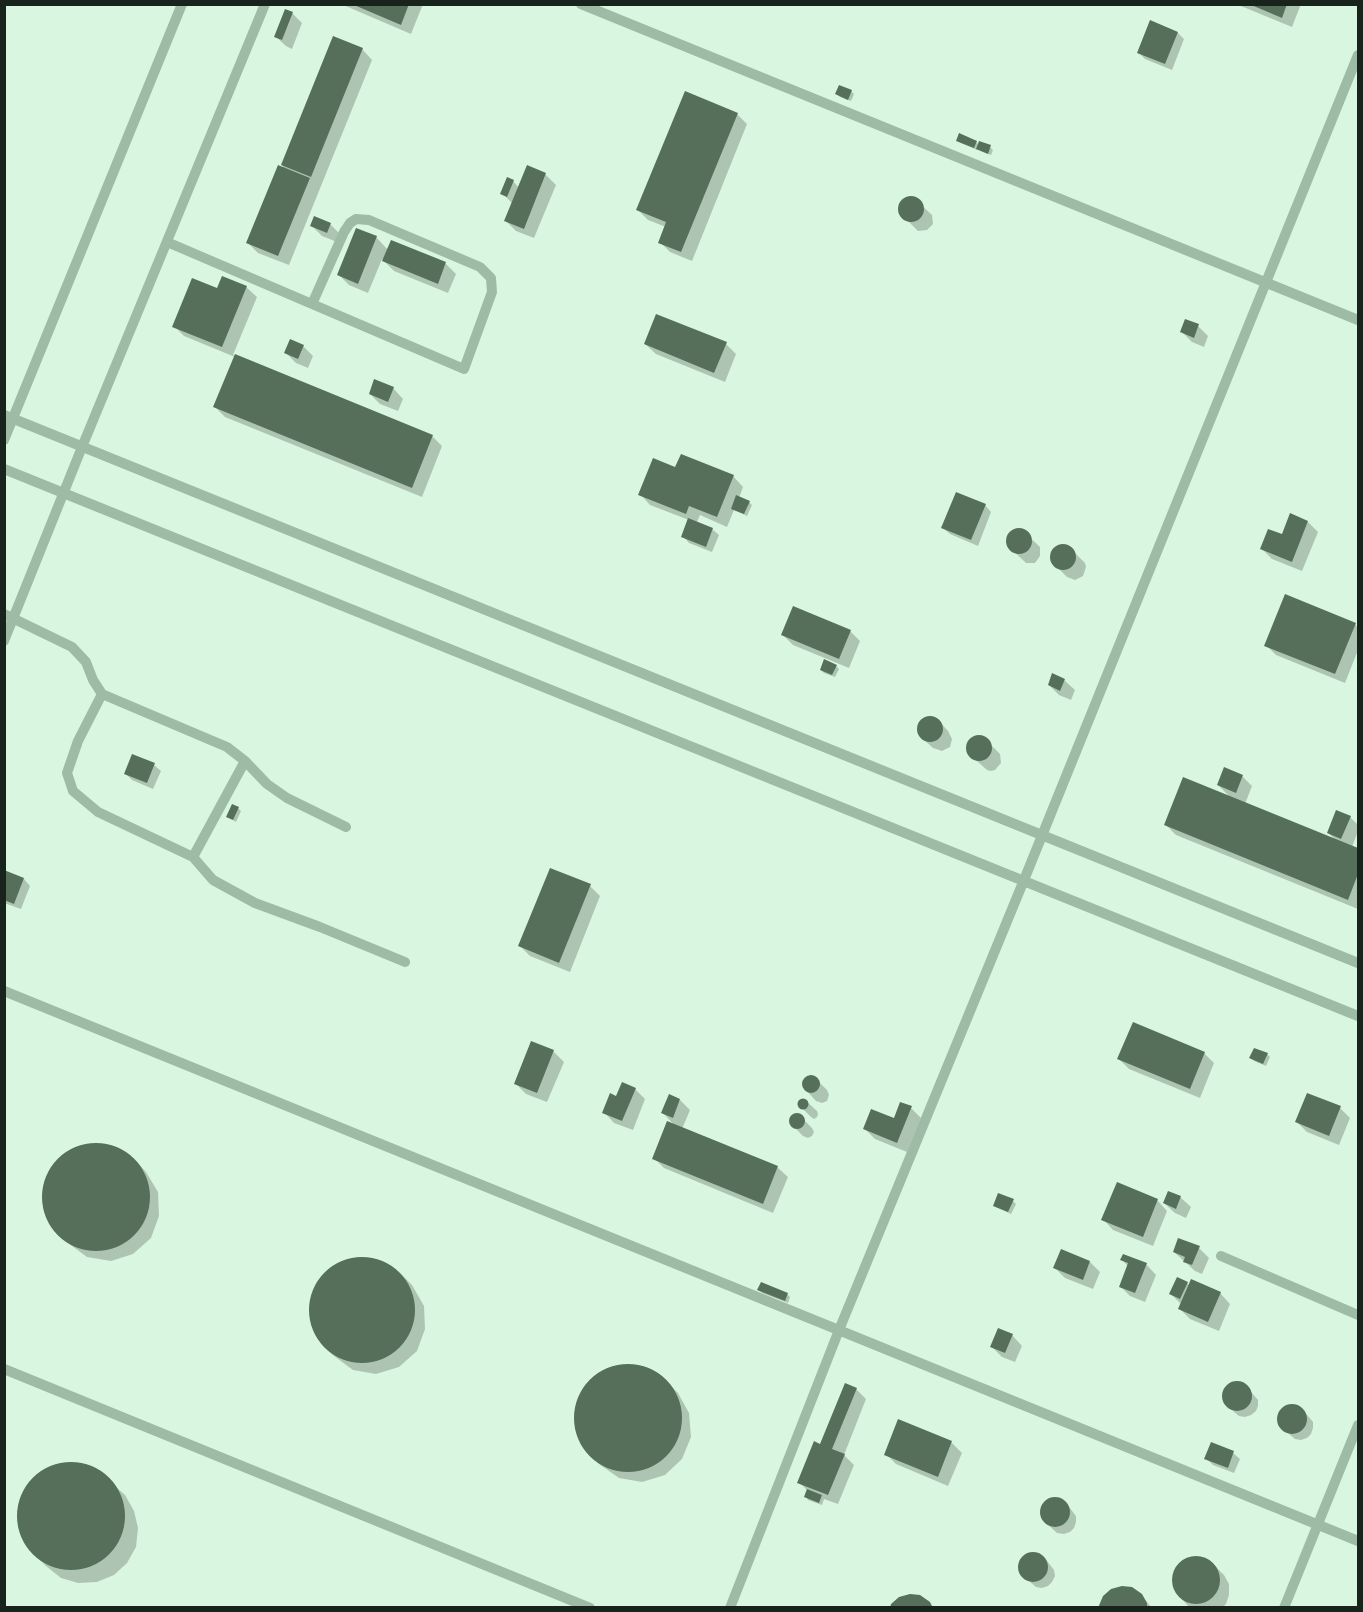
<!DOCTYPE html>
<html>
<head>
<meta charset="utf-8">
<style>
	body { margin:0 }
	#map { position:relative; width:1363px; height:1612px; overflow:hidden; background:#d9f6e0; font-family:Spectral,serif }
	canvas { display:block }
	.frame { position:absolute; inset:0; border:6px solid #18231b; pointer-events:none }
</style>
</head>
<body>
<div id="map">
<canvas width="1363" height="1612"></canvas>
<div class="frame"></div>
</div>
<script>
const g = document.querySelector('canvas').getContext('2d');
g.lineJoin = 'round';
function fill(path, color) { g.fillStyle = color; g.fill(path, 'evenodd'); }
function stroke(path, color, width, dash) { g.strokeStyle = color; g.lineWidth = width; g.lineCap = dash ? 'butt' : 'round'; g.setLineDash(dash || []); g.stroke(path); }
const shadow = new Path2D(`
	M341 4H423L411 34Z
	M1236 4H1301L1292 27Z
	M292 13 302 23 292 49 286 46 275 36Z
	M1151 22 1178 33 1184 39 1172 70 1145 59 1138 52Z
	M334 38 362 49 372 60 289 265 258 253 248 243 282 168Z
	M851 91 854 94 851 101 840 97 837 94Z
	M737 114 747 124 692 261 670 252 660 242 666 227 648 220 638 210Z
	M958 140 976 142 979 145 990 147 993 150 991 155 981 151 978 148 977 150 961 143Z
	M527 167 546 175 556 185 534 238 516 231 506 221 513 204 502 193 513 181 519 188Z
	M910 197 914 198 932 215 933 224 927 230 918 231 901 214 900 205 906 199Z
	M330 224 340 234 337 242 322 236 312 226Z
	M376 237 388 250 392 242 446 264 456 274 448 293 394 271 382 259 368 293 349 285 339 275Z
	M246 287 257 297 233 355 432 436 442 446 422 497 225 417 215 407 235 357 184 336 174 326 218 290Z
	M1198 326 1208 336 1204 347 1192 342 1182 332Z
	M645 344H726L736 354 725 382 656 354Z
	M303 346 313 356 308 368 296 363 286 353Z
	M393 388 403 399 398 411 380 404 370 394Z
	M676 469 733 476 743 487 739 498 749 502 752 505 747 516 734 510 727 527 700 515 697 522 712 529 719 535 712 552 689 543 683 536 689 520 650 505 640 494Z
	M985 505 991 512 978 546 950 534 943 528Z
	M1308 522 1318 532 1302 571 1272 559 1262 549Z
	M1018 530H1022L1040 547V556L1035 563H1026L1008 546V538L1013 531Z
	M1062 546 1071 549 1085 563 1086 567 1083 576 1075 580 1067 577 1056 566 1052 558 1054 550Z
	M1355 624 1358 628V650L1345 683 1276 655 1266 645Z
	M850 631 860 641 849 668 793 645 783 635Z
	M836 666 839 669 835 677 824 673 821 670Z
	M1064 680 1075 690 1071 700 1059 695 1049 685Z
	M929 717 938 720 948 731 952 739 950 747 942 751 933 748 922 738 918 729 919 725 921 721Z
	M983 737 1000 754 1001 763 995 770 991 771 987 770 969 754 968 745 974 738Z
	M154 765 161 771 153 789 132 780 125 773Z
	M1242 776 1252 786 1245 804 1336 840 1328 833 1350 817 1358 825V831L1352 847 1358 849V909L1176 835 1166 825 1231 798 1218 785Z
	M238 808 241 811 236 822 228 817Z
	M4 872 24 879 30 886 21 909 4 903Z
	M590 886 600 896 570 972 530 956 520 946Z
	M532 1043 553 1051 564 1062 547 1102 526 1094 515 1083Z
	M1204 1053 1214 1063 1200 1098 1129 1069 1119 1059Z
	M1267 1054 1270 1057 1266 1066 1254 1061 1251 1058Z
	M811 1077 816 1079 827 1090 829 1095 827 1101 822 1103 816 1101 806 1090 803 1084 805 1079Z
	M635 1089 645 1099 633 1130 614 1123 604 1112 617 1098Z
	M680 1100 690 1110 682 1129 777 1167 788 1177 773 1213 664 1168 654 1158 675 1126 663 1113Z
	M803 1100 806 1101 817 1111 818 1114 817 1117 814 1119 811 1117 801 1107 799 1104 800 1101Z
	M911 1108 921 1118 907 1152 875 1139 865 1129 895 1120Z
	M1340 1108 1350 1118 1339 1145 1307 1132 1297 1122Z
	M797 1115 801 1117 812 1128 814 1132 812 1136 808 1138 803 1136 793 1126 791 1121 793 1117Z
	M93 1144 116 1147 136 1161 146 1172 158 1192 159 1216 151 1238 133 1254 111 1261 87 1257 68 1243 57 1232 46 1212 44 1188 53 1166 70 1150Z
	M1180 1197 1191 1207 1186 1218 1175 1213 1164 1203Z
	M1157 1200 1167 1211 1153 1246 1113 1230 1103 1219Z
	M1013 1201 1016 1204 1011 1214 998 1208 995 1206Z
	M1199 1248 1209 1258 1202 1274 1195 1271 1174 1252Z
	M359 1257 382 1261 401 1274 412 1285 424 1306 425 1329 417 1351 399 1367 376 1374 353 1370 334 1356 323 1346 311 1325 310 1302 319 1280 336 1264Z
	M1122 1260 1146 1264 1156 1275 1145 1302 1130 1296 1120 1286 1128 1266Z
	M1090 1262 1100 1272 1093 1289 1065 1278 1055 1268Z
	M1187 1283 1190 1286 1220 1293 1230 1304 1219 1331 1190 1319 1180 1309 1182 1305 1171 1294Z
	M759 1290 787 1294 790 1297 788 1303 762 1293Z
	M1012 1335 1022 1346 1015 1362 1002 1357 992 1347Z
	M624 1365 648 1368 667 1382 678 1393 689 1413 691 1437 682 1459 665 1475 642 1482 619 1478 599 1464 589 1453 577 1433 576 1409 584 1387 602 1371Z
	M1236 1382 1242 1383 1247 1387 1258 1400V1406L1256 1411 1251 1415 1245 1417 1239 1416 1227 1406 1224 1400V1394L1226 1388 1230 1384Z
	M856 1389 866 1399 844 1455 854 1465 838 1504 824 1499 822 1505 808 1500 806 1497 808 1491 799 1482Z
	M1292 1405 1298 1406 1303 1410 1313 1422V1428L1311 1434 1307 1438 1301 1440 1295 1439 1282 1428 1279 1423V1417L1281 1411 1286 1407Z
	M899 1421 952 1443 962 1453 948 1486 896 1464 886 1454Z
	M1212 1444 1233 1453 1240 1459 1234 1473 1213 1465 1206 1458Z
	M65 1463 82 1464 97 1470 125 1495 134 1511 138 1528 136 1547 127 1563 114 1575 97 1582 78 1583 61 1578 46 1566 32 1552 23 1538 18 1522 19 1505 25 1490 35 1477 49 1468Z
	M1054 1498 1061 1499 1066 1503 1076 1516V1522L1074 1528 1070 1532 1064 1534 1057 1533 1045 1522 1042 1516V1510L1044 1504 1048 1500Z
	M1032 1553H1039L1044 1557 1054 1570 1055 1576 1052 1582 1048 1586 1042 1588 1036 1587 1023 1576 1020 1571V1565L1022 1558 1026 1554Z
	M1194 1557 1204 1558 1213 1564 1224 1575 1229 1584V1595L1226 1604 1222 1608H1190L1179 1596 1173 1587V1577L1177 1567 1184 1560Z
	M1141 1595 1152 1608H1100Z`);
const building = new Path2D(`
	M409 4 401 25 354 5V4Z
	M1249 4H1287L1282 18Z
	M285 9 293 12 282 40 274 37Z
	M1150 20 1178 32 1165 64 1137 53Z
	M333 36 363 48 311 177 281 165Z
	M839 85 852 90 848 100 835 94Z
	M685 91 738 113 681 252 658 243 666 222 636 210Z
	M959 133 977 141 974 148 956 141Z
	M979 141 991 145 988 154 976 149Z
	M278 165 310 178 278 256 246 243Z
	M527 165 546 173 524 229 504 221Z
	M507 177 514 180 507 197 500 194Z
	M898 209a13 13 0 1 1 26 0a13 13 0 1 1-26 0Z
	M314 216 331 223 327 233 310 226Z
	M356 228 377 236 358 284 337 275Z
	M391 240 446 262 438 284 382 261Z
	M222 276 247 286 222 347 172 327 192 278 217 288Z
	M656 314 727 342 714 373 644 344Z
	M1185 319 1199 324 1194 338 1180 332Z
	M290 339 304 345 298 359 284 353Z
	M235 354 433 435 412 488 213 407Z
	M374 379 394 387 388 402 369 394Z
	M681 454 734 475 717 517 689 506 686 514 638 495 653 458 675 467Z
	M956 492 986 504 971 540 941 528Z
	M736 495 750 501 744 514 731 509Z
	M1290 513 1308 521 1292 562 1260 549 1268 529 1282 534Z
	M688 518 713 528 706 547 681 537Z
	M1006 541a13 13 0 1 1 26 0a13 13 0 1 1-26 0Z
	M1050 557a13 13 0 1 1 26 0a13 13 0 1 1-26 0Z
	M1285 594 1356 623 1335 674 1264 646Z
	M793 606 851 630 839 659 781 635Z
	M824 659 837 665 832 675 820 670Z
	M1052 673 1065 679 1060 691 1048 685Z
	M917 729a13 13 0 1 1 26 0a13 13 0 1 1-26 0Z
	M966 748a13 13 0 1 1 26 0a13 13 0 1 1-26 0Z
	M132 754 155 763 147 783 124 774Z
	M1224 767 1243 775 1236 793 1217 785Z
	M1183 777 1358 848V874L1348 900 1164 825Z
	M232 804 239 807 233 820 226 817Z
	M1336 810 1351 816 1341 839 1327 833Z
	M550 868 591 884 559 963 518 946Z
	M4 870 24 878 14 904 4 900Z
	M1133 1022 1205 1052 1190 1089 1117 1059Z
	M531 1041 554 1050 537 1093 514 1084Z
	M1254 1048 1268 1053 1263 1064 1249 1058Z
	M802 1084a9 9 0 1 1 18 0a9 9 0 1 1-18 0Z
	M622 1082 636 1088 622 1121 602 1113 610 1093 616 1096Z
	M1307 1093 1341 1106 1329 1136 1295 1122Z
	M669 1094 680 1099 673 1118 661 1113Z
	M797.5 1104a5.5 5.5 0 1 1 11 0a5.5 5.5 0 1 1-11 0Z
	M900 1102 912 1106 897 1143 863 1129 871 1109 894 1118Z
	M789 1121a8 8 0 1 1 16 0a8 8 0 1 1-16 0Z
	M667 1121 778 1166 763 1204 652 1159Z
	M42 1197a54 54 0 1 1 108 0a54 54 0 1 1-108 0Z
	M1117 1182 1158 1199 1143 1237 1101 1220Z
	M1168 1191 1181 1196 1176 1209 1163 1203Z
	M998 1193 1014 1199 1008 1212 993 1206Z
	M1178 1238 1200 1246 1192 1265 1183 1262 1185 1257 1173 1252Z
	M1061 1249 1090 1261 1083 1280 1053 1268Z
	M1123 1254 1147 1263 1135 1293 1119 1287 1128 1263 1120 1260Z
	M309 1310a53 53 0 1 1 106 0a53 53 0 1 1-106 0Z
	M1177 1277 1188 1282 1180 1299 1169 1294Z
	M1191 1279 1221 1292 1208 1322 1178 1309Z
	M761 1282 788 1293 785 1301 757 1290Z
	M998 1328 1013 1334 1005 1353 990 1347Z
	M574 1418a54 54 0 1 1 108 0a54 54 0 1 1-108 0Z
	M1222 1396a15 15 0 1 1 30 0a15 15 0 1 1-30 0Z
	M845 1383 857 1388 832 1449 845 1454 828 1495 797 1483 814 1441 820 1444Z
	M1277 1419a15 15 0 1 1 30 0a15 15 0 1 1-30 0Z
	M898 1419 952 1441 938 1477 884 1455Z
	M1211 1442 1234 1451 1228 1468 1204 1459Z
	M17 1516a54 54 0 1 1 108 0a54 54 0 1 1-108 0Z
	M807 1489 822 1495 819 1503 804 1497Z
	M1040 1512a15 15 0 1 1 30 0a15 15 0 1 1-30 0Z
	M1018 1567a15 15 0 1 1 30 0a15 15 0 1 1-30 0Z
	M1172 1580a24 24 0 1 1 48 0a24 24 0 1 1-48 0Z
	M1122 1586 1132 1587 1142 1594 1147 1603V1608H1098L1103 1596 1111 1589Z
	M910 1594 920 1595 930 1602 933 1608H890L891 1604 899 1597Z`);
const service = new Path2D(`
	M581 4 1358 320
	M167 242 464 369 492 292 491 278 480 267 369 220 356 219 350 223 344 232 312 304
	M4 415 1358 963
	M4 440 182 4
	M4 469 1358 1016
	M4 614 72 647 86 662 93 680 102 694 227 747 245 761 267 784 287 798 346 827
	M4 641 82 447 265 4
	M102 694 78 741 67 773 73 791 98 812 193 857 213 880 255 903 320 927 405 962
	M193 857 245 761
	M4 991 1358 1541
	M1221 1256 1358 1315
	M4 1369 590 1608
	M730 1608 839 1330 1024 880 1358 55
	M1284 1608 1358 1425`);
fill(shadow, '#0003');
fill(building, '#556f5b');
stroke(service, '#9ebca5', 10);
</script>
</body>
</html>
